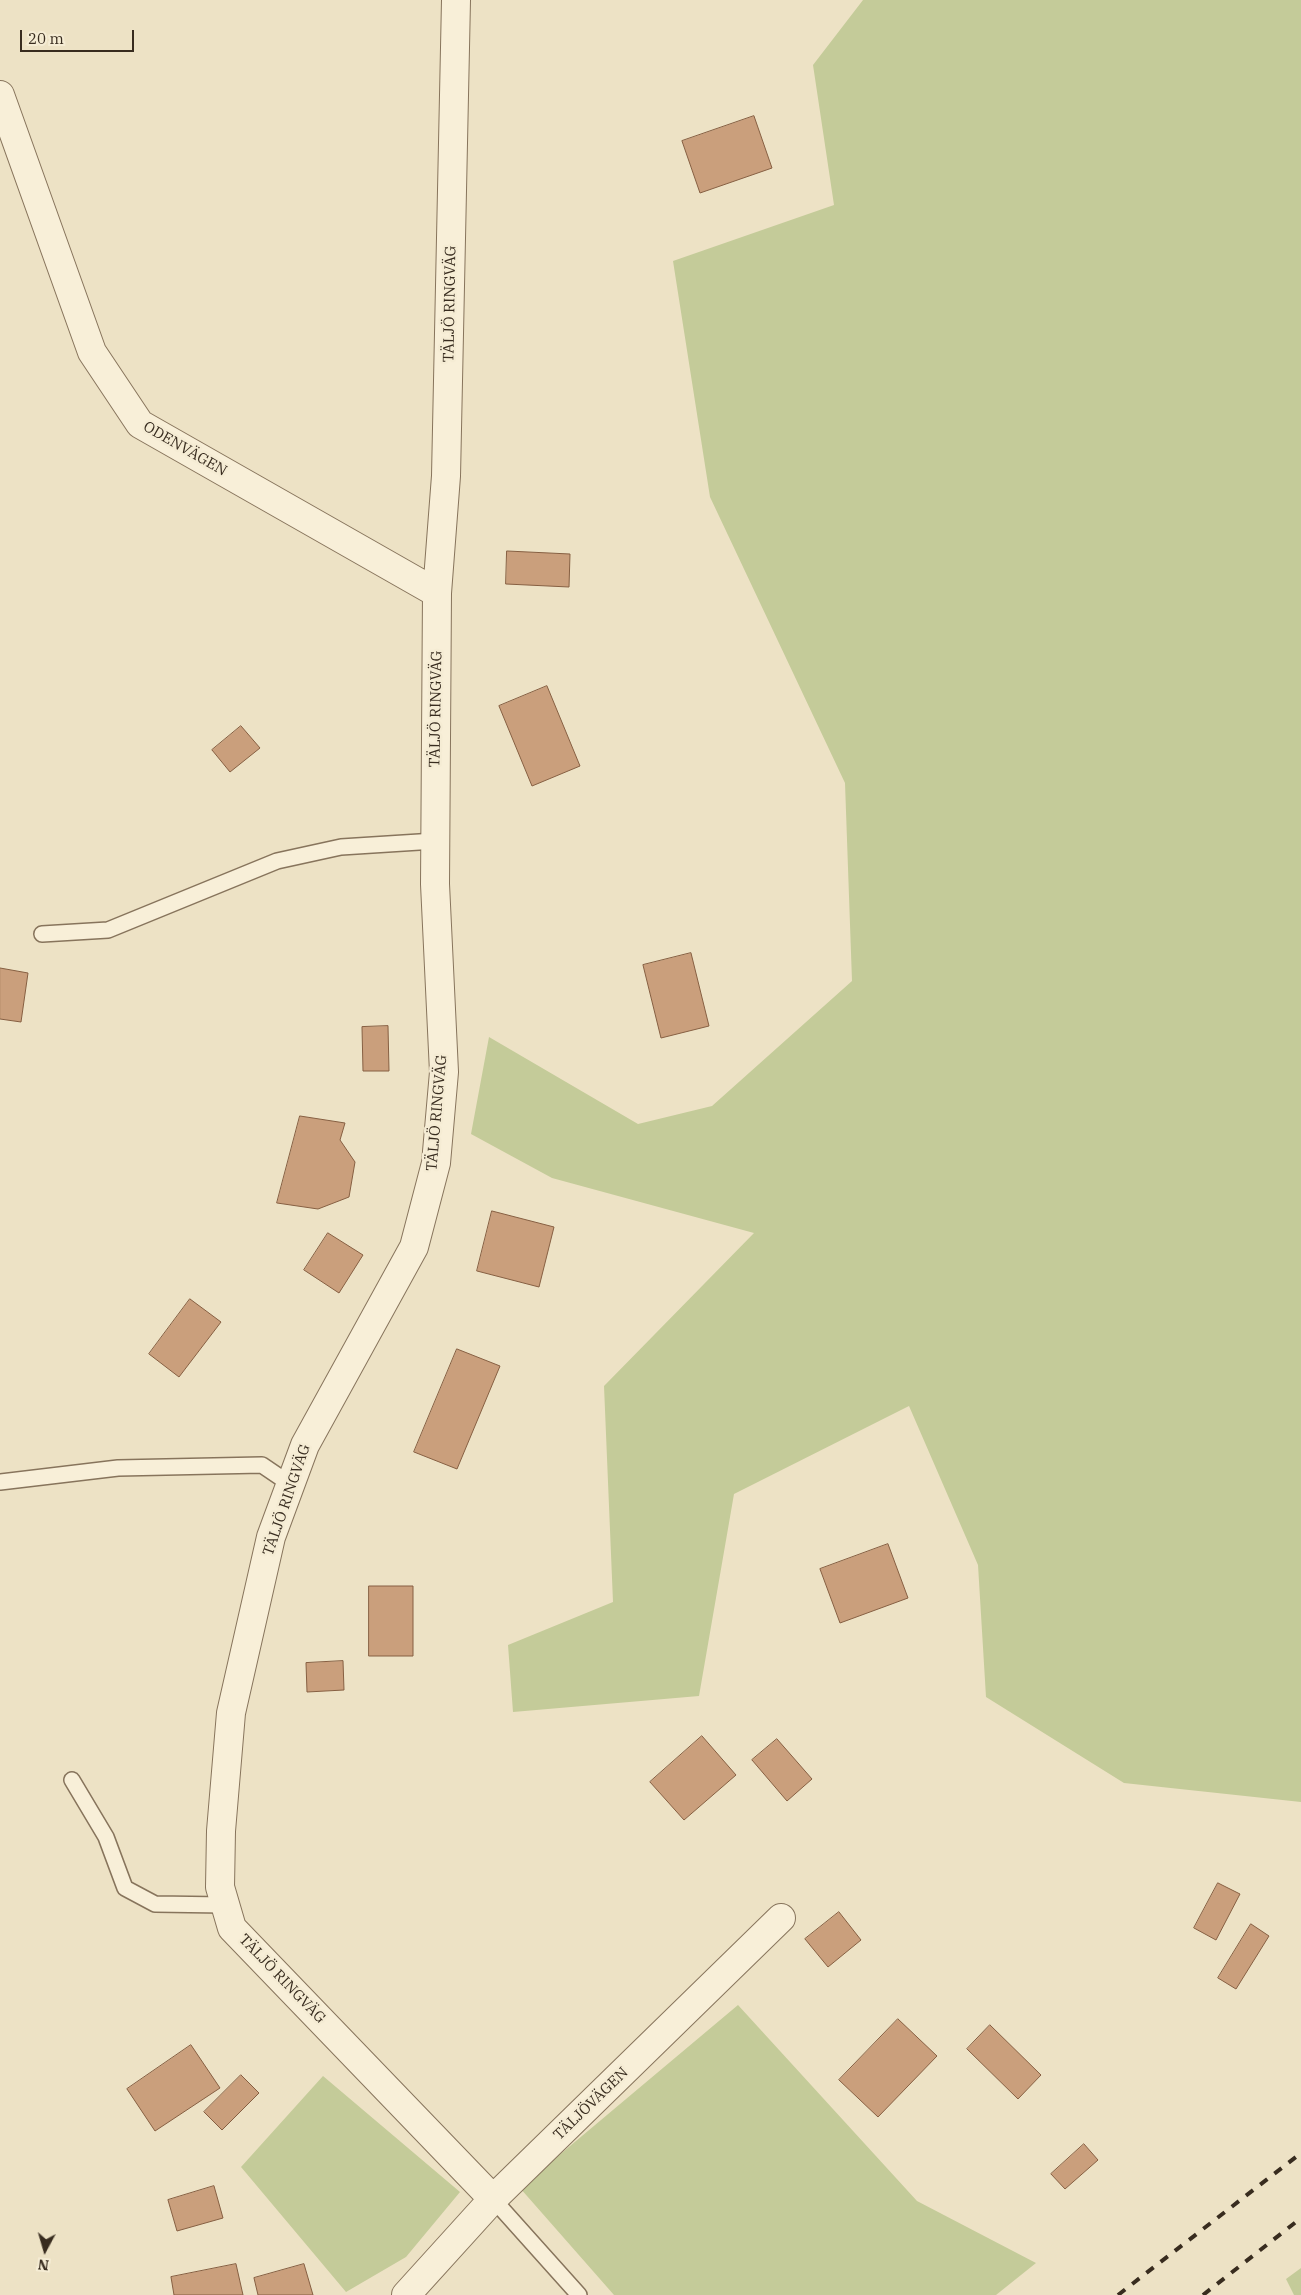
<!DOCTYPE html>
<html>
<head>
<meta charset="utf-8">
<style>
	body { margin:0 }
	#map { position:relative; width:1301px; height:2295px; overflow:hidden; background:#ede2c5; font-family:"IBM Plex Serif",serif }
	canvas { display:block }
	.north { position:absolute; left:20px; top:2225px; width:50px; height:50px; -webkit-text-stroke:4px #f5ecd4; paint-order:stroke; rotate:186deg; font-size:14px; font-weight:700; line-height:20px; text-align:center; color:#382c1f }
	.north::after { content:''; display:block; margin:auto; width:18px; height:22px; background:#382c1f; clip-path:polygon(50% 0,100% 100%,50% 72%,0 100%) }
	.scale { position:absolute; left:20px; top:30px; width:114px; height:22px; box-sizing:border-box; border:2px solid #382c1f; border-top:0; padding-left:6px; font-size:15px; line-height:18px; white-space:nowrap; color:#382c1f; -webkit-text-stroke:4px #f5ecd4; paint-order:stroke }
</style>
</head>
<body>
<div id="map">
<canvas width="1301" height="2295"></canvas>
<div class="north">N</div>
<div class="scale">20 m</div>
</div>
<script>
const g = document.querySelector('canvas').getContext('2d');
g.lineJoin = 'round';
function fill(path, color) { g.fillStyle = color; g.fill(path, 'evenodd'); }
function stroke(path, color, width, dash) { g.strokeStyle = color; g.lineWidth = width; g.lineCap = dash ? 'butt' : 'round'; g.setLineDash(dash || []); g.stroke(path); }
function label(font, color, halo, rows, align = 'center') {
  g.font = font + ' "IBM Plex Serif",serif'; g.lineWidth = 5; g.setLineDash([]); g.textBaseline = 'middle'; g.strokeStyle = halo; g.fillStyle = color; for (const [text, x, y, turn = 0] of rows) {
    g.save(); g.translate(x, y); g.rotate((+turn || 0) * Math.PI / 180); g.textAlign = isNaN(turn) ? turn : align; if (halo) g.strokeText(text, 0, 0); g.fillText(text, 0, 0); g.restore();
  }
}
const green = new Path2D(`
	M863 0H1301V1802L1124 1783 986 1697 978 1565 909 1406 734 1494 699 1696 513 1712 508 1645 613 1602 604 1386 754 1233 552 1178 471 1134 489 1037 638 1124 712 1106 852 981 845 783 710 497 673 261 834 205 813 65Z
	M738 2005 917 2201 1036 2263 996 2295H614L520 2188Z
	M323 2076 460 2192 406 2257 346 2292 241 2167Z
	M1301 2268V2295H1294L1286 2279Z`);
const building = new Path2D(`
	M754 116 772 168 700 193 682 141Z
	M507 551 570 554 569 587 506 584Z
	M547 686 580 766 532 786 499 706Z
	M241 726 260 748 230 772 212 750Z
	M691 953 709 1026 661 1038 643 965Z
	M0 968 28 973 21 1022 0 1019Z
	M388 1026 389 1071H363L362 1027Z
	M300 1116 345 1123 340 1140 355 1162 349 1197 318 1209 277 1203Z
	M492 1211 554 1227 539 1287 477 1271Z
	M328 1233 363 1255 339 1293 304 1270Z
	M190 1299 221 1322 179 1377 149 1354Z
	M457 1349 500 1366 457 1469 414 1452Z
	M888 1544 908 1598 840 1623 820 1569Z
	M369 1586H413V1656H369Z
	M343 1661 344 1690 307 1692 306 1663Z
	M702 1736 736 1775 684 1820 650 1782Z
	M777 1739 812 1779 787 1801 752 1760Z
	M1218 1883 1240 1894 1216 1940 1194 1928Z
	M839 1912 861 1940 828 1967 805 1939Z
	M1251 1924 1269 1936 1236 1989 1218 1978Z
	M898 2019 937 2056 878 2117 839 2080Z
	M990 2025 1041 2075 1018 2099 967 2049Z
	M191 2045 220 2088 155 2131 127 2089Z
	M241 2075 259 2093 222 2130 204 2112Z
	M1084 2144 1098 2160 1065 2189 1051 2174Z
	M214 2186 223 2218 177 2231 168 2200Z
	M236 2264 243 2295H174L171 2277Z
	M304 2264 313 2295H258L254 2278Z`);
const service = new Path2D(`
	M42 934 108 930 277 861 341 847 435 841
	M0 1482 118 1468 262 1465 290 1484
	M72 1780 106 1837 125 1888 155 1904 225 1905
	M493 2199 579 2295`);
const minor = new Path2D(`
	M456 0 446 476 437 593 435 884 444 1072 436 1163 414 1247 305 1445 271 1537 231 1713 221 1831 220 1887 232 1928 493 2199
	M0 95 92 352 140 424 437 593
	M406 2295 493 2199 781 1918`);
const rail = new Path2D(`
	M1118 2295 1301 2153
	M1203 2295 1301 2218`);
const streetNames = [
	["TÄLJÖ RINGVÄG",450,304,-89],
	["ODENVÄGEN",185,449,30],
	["TÄLJÖ RINGVÄG",436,709,-89],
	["TÄLJÖ RINGVÄG",437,1113,-85],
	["TÄLJÖ RINGVÄG",287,1500,-71],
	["TÄLJÖ RINGVÄG",282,1979,46],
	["TÄLJÖVÄGEN",591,2104,-44]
];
fill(green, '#c4cb99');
fill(building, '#ca9f7c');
stroke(building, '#865f42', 1);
stroke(service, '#87745c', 18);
stroke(minor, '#87745c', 30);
stroke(service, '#f8efd8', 15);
stroke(minor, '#f8efd8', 28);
stroke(rail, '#382c1f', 4, [9, 9]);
label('15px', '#382c1f', '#f5ecd4', streetNames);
</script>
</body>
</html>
